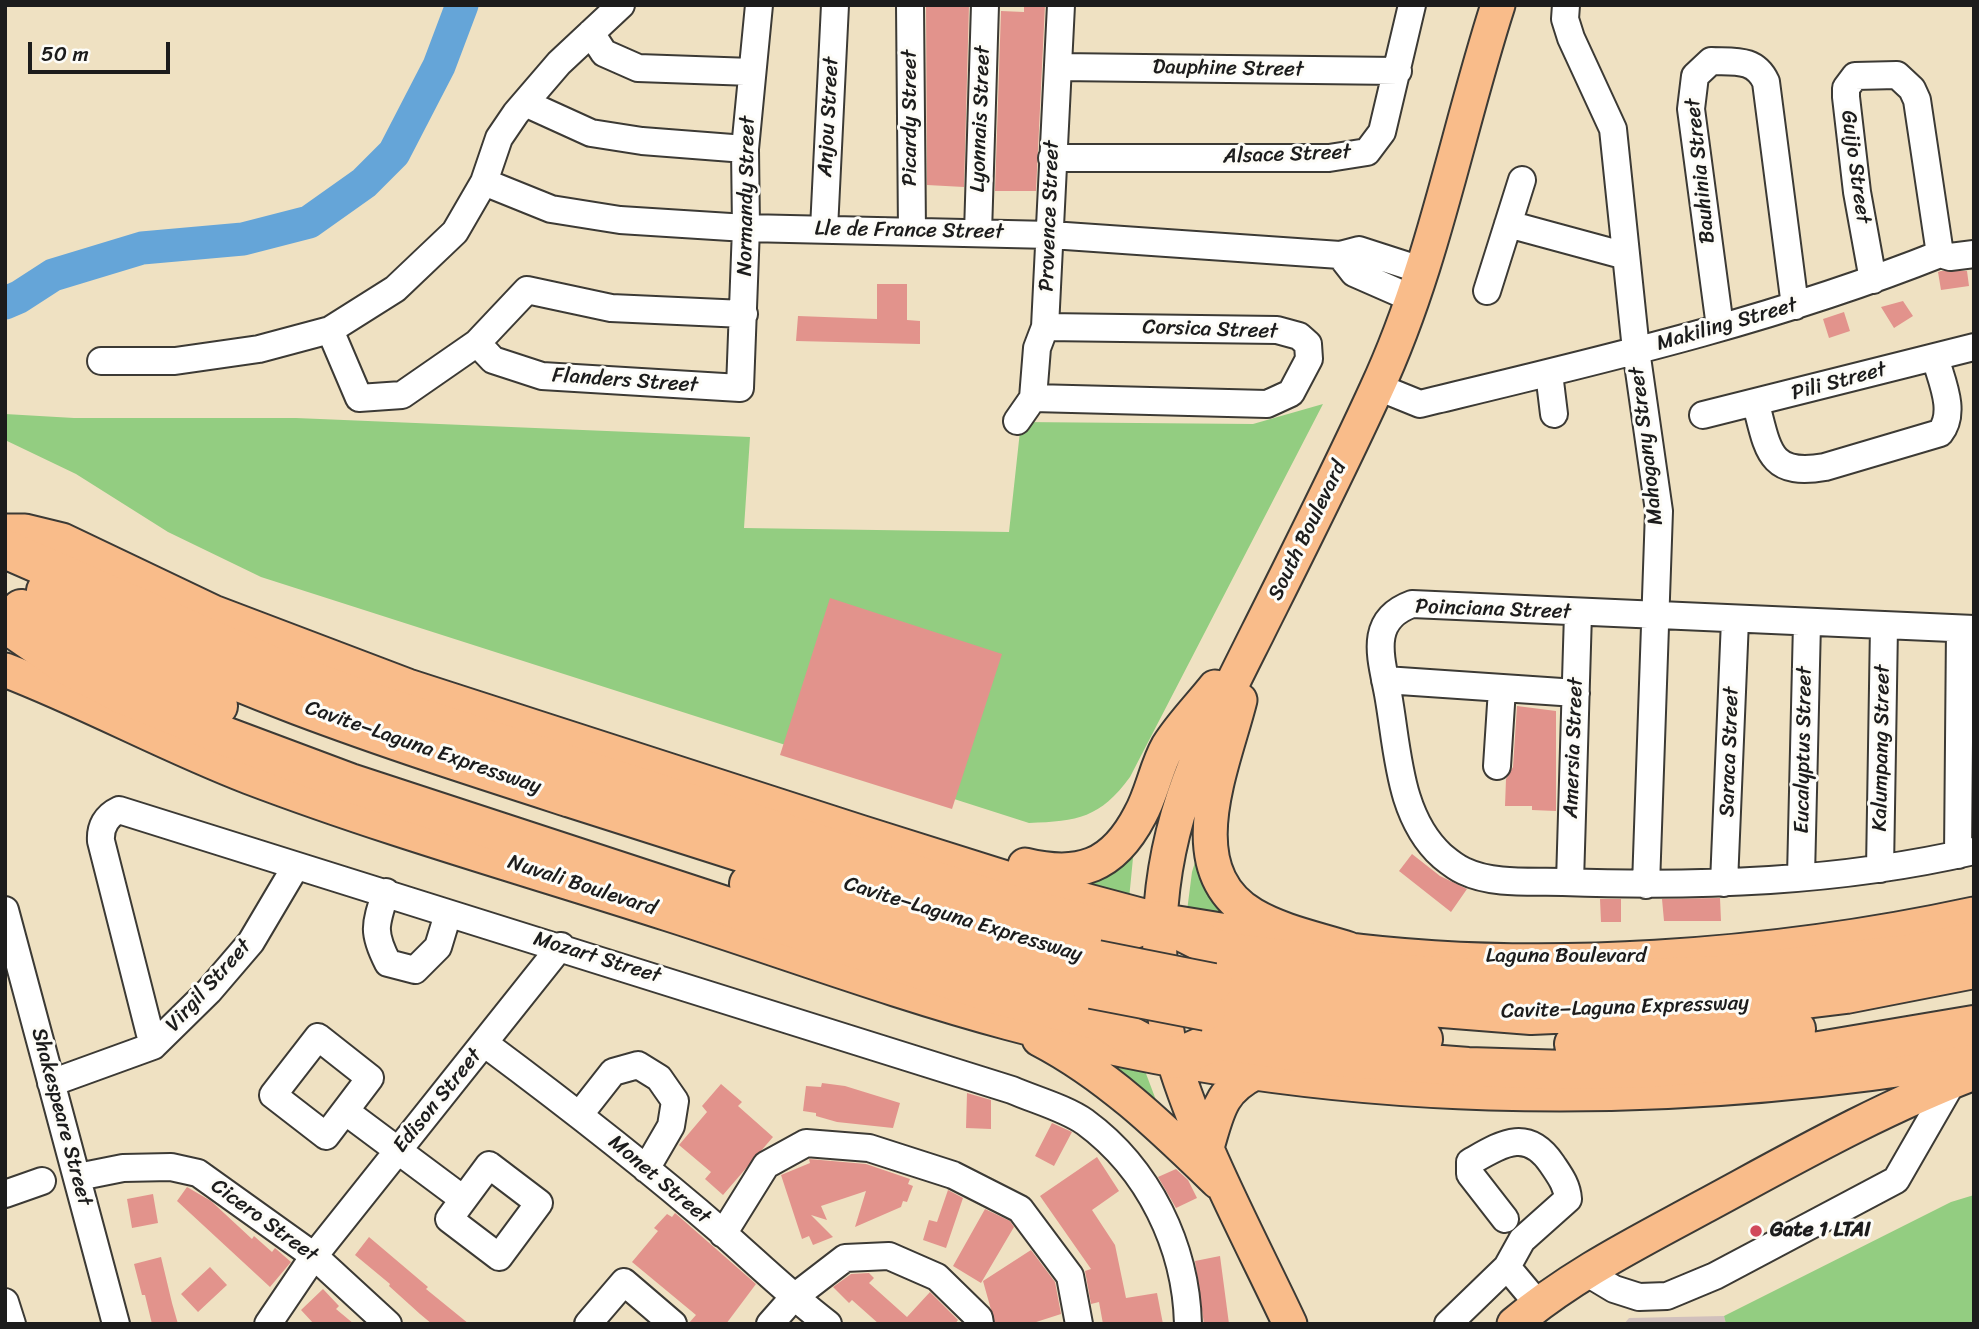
<!DOCTYPE html>
<html>
<head>
<meta charset="utf-8">
<style>
	body { margin:0 }
	#map { position:relative; width:1979px; height:1329px; overflow:hidden; background:#efe1c2; font-family:Sriracha,sans-serif }
	canvas { display:block }
	.frame { position:absolute; inset:0; border:7px solid #1c1c1c; pointer-events:none }
	.scale { position:absolute; left:28px; top:42px; width:142px; height:32px; box-sizing:border-box; border:4px solid #1c1c1c; border-top:0; padding-left:9px; font-size:21px; line-height:24px; white-space:nowrap; color:#1c1c1c; -webkit-text-stroke:5px #fdfcf7; paint-order:stroke }
</style>
</head>
<body>
<div id="map">
<canvas width="1979" height="1329"></canvas>
<div class="frame"></div>
<div class="scale">50 m</div>
</div>
<script>
const g = document.querySelector('canvas').getContext('2d');
g.lineJoin = 'round';
function fill(path, color) { g.fillStyle = color; g.fill(path, 'evenodd'); }
function stroke(path, color, width, dash) { g.strokeStyle = color; g.lineWidth = width; g.lineCap = dash ? 'butt' : 'round'; g.setLineDash(dash || []); g.stroke(path); }
function label(font, color, halo, rows, align = 'center') {
  g.font = font + ' Sriracha,sans-serif'; g.lineWidth = 6; g.setLineDash([]); g.textBaseline = 'middle'; g.strokeStyle = halo; g.fillStyle = color; for (const [text, x, y, turn = 0] of rows) {
    g.save(); g.translate(x, y); g.rotate((+turn || 0) * Math.PI / 180); g.textAlign = isNaN(turn) ? turn : align; if (halo) g.strokeText(text, 0, 0); g.fillText(text, 0, 0); g.restore();
  }
}
const industrial = new Path2D(`
	M1724 1316 1726 1324H1624L1629 1318Z`);
const green = new Path2D(`
	M1323 404 1130 777C1100 818 1078 821 1029 823L261 577 168 532 76 474 5 440V414L74 418H296L750 437 744 528 1009 532 1021 422 1253 424Z
	M1140 830 1133 858 1129 899 1065 879Z
	M1199 849 1254 924 1187 911 1192 872Z
	M1069 1048 1142 1063 1165 1124Z
	M1974 1195V1324H1726L1724 1316 1951 1202Z`);
const river = new Path2D(`
	M5 303 19 297 53 275 142 248 243 239 309 222 364 183 394 153 439 66 462 5`);
const building = new Path2D(`
	M926 5H969L964 187 927 185Z
	M1024 5H1045L1036 191H995L1001 11 1024 12Z
	M1941 271H1967L1969 286 1941 290 1938 272Z
	M877 284H907V320L920 321V344L796 341 798 316 877 319Z
	M1903 301 1913 316 1894 328 1881 307Z
	M1844 312 1850 331 1829 338 1823 319Z
	M830 598 1002 654 952 809 780 755Z
	M1517 706 1556 711V811L1532 810V806H1505L1506 779 1513 767Z
	M1412 854 1440 876 1467 889 1451 912 1399 871Z
	M1720 898 1721 921H1664L1662 899Z
	M1600 899H1621V922H1601Z
	M822 1083 845 1086 900 1103 893 1128 837 1122 816 1116V1113L803 1111 806 1086 821 1087Z
	M721 1084 742 1102 738 1106 773 1137 723 1195 705 1179 711 1172 679 1145 707 1112 702 1106Z
	M967 1093 991 1100V1129L966 1128Z
	M1052 1123 1072 1132 1054 1166 1035 1156Z
	M1097 1157 1119 1191 1092 1210 1115 1245 1126 1298 1157 1293 1163 1324H1103L1099 1302 1091 1304 1085 1271 1091 1269 1040 1196Z
	M809 1159 866 1164 910 1179 908 1184 913 1186 907 1202 903 1201 901 1207 855 1227 866 1191 821 1206 827 1220 811 1215 833 1237 813 1245 809 1236 802 1239 781 1175 810 1163Z
	M1176 1169 1188 1180 1197 1198 1176 1208 1158 1177Z
	M187 1187 211 1201 252 1239 254 1236 272 1252 275 1248 291 1262 270 1287 177 1201Z
	M948 1190 963 1198 946 1248 923 1240 929 1220 937 1222Z
	M153 1194 158 1223 132 1228 127 1199Z
	M985 1209 1010 1221 1014 1227 981 1283 953 1266Z
	M675 1213 756 1284 726 1324H688L696 1315 632 1262 658 1231 654 1228 667 1214 672 1217Z
	M369 1237 428 1287 426 1289 469 1324H432L420 1314 389 1286 390 1284 355 1255Z
	M1031 1250 1055 1282 1061 1314 1030 1324H995L983 1281Z
	M1220 1256 1229 1324H1204L1195 1261Z
	M161 1257 172 1303 178 1324H152L145 1295H142L134 1264Z
	M210 1267 227 1285 198 1312 181 1294Z
	M869 1273 874 1278 869 1283 907 1317 930 1292 958 1320 955 1324H879L852 1300 849 1303 833 1287 851 1274Z
	M323 1289 339 1306 336 1309 354 1324H314L301 1310Z`);
const minor = new Path2D(`
	M910 5 912 231
	M1566 5 1565 19 1571 38 1613 129 1636 350 1659 511 1646 885
	M591 33 604 53 638 68 752 72
	M1059 67 1398 71
	M525 103 591 133 642 141 745 149
	M1052 158H1329L1367 152 1382 132 1412 5
	M484 182 551 209 620 220 746 228 1051 235 1340 255 1359 250 1421 270
	M1508 224 1626 256
	M824 229 835 5
	M978 233 985 5
	M1340 255 1354 273 1411 298
	M1873 280 1857 192 1846 97V88L1855 76 1897 75 1912 89 1917 100 1940 254
	M1487 291 1522 180
	M1720 327 1691 109 1695 76 1711 61C1735 62 1755 58 1766 82L1795 306
	M330 330 359 398 402 395 477 343 527 290 611 308 744 314
	M477 343 493 360 542 376 740 388 746 228 745 149 759 5
	M101 361H175L259 349 330 330 395 289 455 232 484 182 499 138 516 113 559 63 621 5
	M1549 373 1554 414
	M1378 387 1420 404 1436 400C1606 359 1777 319 1940 254L1950 257 1974 254
	M1033 398 1267 404 1291 393 1309 359 1308 344 1299 336 1277 330 1045 327
	M1756 404C1768 450 1769 477 1825 467L1940 433C1957 412 1941 380 1935 357
	M1703 415 1974 347
	M1017 421 1033 398 1037 348 1045 327 1061 5
	M1974 629 1412 604C1368 620 1381 657 1388 694 1398 749 1398 816 1442 856 1448 861 1457 868 1464 871 1493 885 1532 881 1563 882 1700 887 1840 882 1974 851
	M1385 680 1576 693
	M1497 766 1502 689
	M1958 855 1960 629
	M1880 869 1884 626
	M1801 876 1807 623
	M1570 882 1578 613
	M1724 883 1735 620
	M386 892C375 925 372 932 388 963L415 970 438 947 448 914
	M5 910 116 1324
	M318 1037 370 1078 326 1136 273 1095Z
	M484 1043C566 1104 646 1166 723 1233 758 1264 791 1296 828 1324
	M153 1046 101 841C100 827 106 816 119 810L1012 1090C1035 1100 1065 1108 1085 1122 1149 1169 1186 1246 1188 1324
	M51 1083 153 1046 209 991 251 942 296 866
	M345 1111 463 1199
	M580 1114 613 1072 638 1065 659 1078 675 1101 671 1126 646 1169
	M489 1165 539 1203 499 1257 449 1219Z
	M78 1177 123 1168 171 1167 198 1173 314 1256 388 1324
	M5 1194 42 1181
	M723 1234 766 1165 806 1143 869 1148 953 1175 1020 1209 1070 1276 1079 1324
	M1507 1267 1538 1304
	M1584 1271 1614 1289 1639 1297 1667 1296 1715 1276 1896 1180 1953 1081
	M5 1302 12 1324
	M268 1324 314 1256 561 946
	M588 1324 624 1282 673 1324
	M770 1324 793 1298 845 1258 889 1256 937 1277 979 1318 980 1324
	M1448 1324 1507 1267 1522 1240 1568 1199C1567 1185 1560 1176 1552 1164 1527 1127 1502 1144 1470 1162V1174L1505 1219`);
const major = new Path2D(`
	M5 531H25L62 540 213 612 408 686 860 832 1028 885 1159 920 1289 941
	M5 670C88 702 166 745 249 777 386 829 528 869 668 914 781 950 894 992 1009 1023 1325 1108 1653 1113 1974 1058
	M1240 700C1223 768 1176 869 1253 915 1282 932 1318 939 1349 949
	M1025 865C1079 878 1113 867 1140 815 1152 794 1156 767 1168 746 1181 725 1200 706 1215 687
	M1335 948C1537 975 1775 957 1974 914
	M1039 1039C1108 1075 1162 1128 1218 1182
	M1208 1144C1218 1110 1221 1090 1255 1073
	M1290 1324C1251 1241 1199 1145 1173 1058 1164 1026 1162 993 1160 960 1155 830 1202 744 1258 632 1298 552 1339 471 1376 390 1433 268 1457 132 1498 5
	M1514 1324C1572 1275 1637 1243 1703 1207 1792 1159 1879 1109 1974 1073`);
const highway = new Path2D(`
	M5 549 282 670 368 701 1006 903 1123 933 1159 920 1220 951 1402 974 1542 982 1725 975 1918 953 1974 941
	M46 591C212 683 391 740 571 798 715 843 859 890 1004 936L1097 960
	M21 609 123 664 218 706
	M5 623 64 664 121 694 219 734 350 783 997 995 1104 1022 1174 1059 1217 1040 1324 1056 1468 1067 1568 1070 1650 1068 1784 1057 1974 1025
	M749 884 1009 967 1092 989
	M1213 983 1304 997 1531 1015 1756 1005 1846 994 1974 969
	M1206 1011 1423 1039
	M1574 1044 1796 1029`);
const highwayBridge = new Path2D(`
	M1097 960 1213 983
	M1092 989 1206 1011`);
const markers = [
	[1756,1231,7,"#d1495b"]
];
const streetNames = [
	["Dauphine Street",1228,69,1],
	["Anjou Street",829,117,-87],
	["Picardy Street",911,118,-90],
	["Lyonnais Street",981,119,-88],
	["Alsace Street",1287,155,-2],
	["Guijo Street",1855,167,82],
	["Bauhinia Street",1701,171,-96],
	["Normandy Street",747,196,-89],
	["Provence Street",1050,216,-88],
	["Lle de France Street",909,231,1],
	["Makiling Street",1727,325,-16],
	["Corsica Street",1210,330,2],
	["Flanders Street",625,381,4],
	["Pili Street",1839,382,-15],
	["Mahogany Street",1647,446,-97],
	["South Boulevard",1308,531,-64],
	["Poinciana Street",1493,610,2],
	["Cavite–Laguna Expressway",423,748,19],
	["Amersia Street",1574,748,-88],
	["Kalumpang Street",1882,748,-89],
	["Eucalyptus Street",1804,750,-89],
	["Saraca Street",1730,752,-88],
	["Nuvali Boulevard",582,886,18],
	["Cavite–Laguna Expressway",963,920,17],
	["Laguna Boulevard",1566,957],
	["Mozart Street",597,958,17],
	["Virgil Street",209,986,-48],
	["Cavite–Laguna Expressway",1625,1008,-2],
	["Edison Street",438,1101,-51],
	["Shakespeare Street",61,1117,75],
	["Monet Street",659,1180,40],
	["Cicero Street",264,1221,36]
];
const poiNames = [
	["Gate 1 LTAI",1770,1231]
];
fill(industrial, '#d1c0bc');
fill(green, '#93cd81');
stroke(river, '#65a5d8', 33);
fill(building, '#e2938c');
stroke(minor, '#3c3a35', 30);
stroke(major, '#3c3a35', 37);
stroke(highway, '#3c3a35', 42);
stroke(minor, '#fff', 26);
stroke(major, '#f9bc8a', 33);
stroke(highway, '#f9bc8a', 38);
stroke(highwayBridge, '#3c3a35', 42, []);
stroke(highwayBridge, '#f9bc8a', 38);
for (const [x, y, r, color] of markers) { const dot = new Path2D(); dot.arc(x, y, r, 0, 2 * Math.PI); g.fillStyle = color; g.fill(dot); stroke(dot, '#fdfcf7', 2.5); }
label('21px', '#1c1c1c', '#fdfcf7', streetNames);
label('bold 21px', '#1c1c1c', '#fdfcf7', poiNames, 'left');
</script>
</body>
</html>
